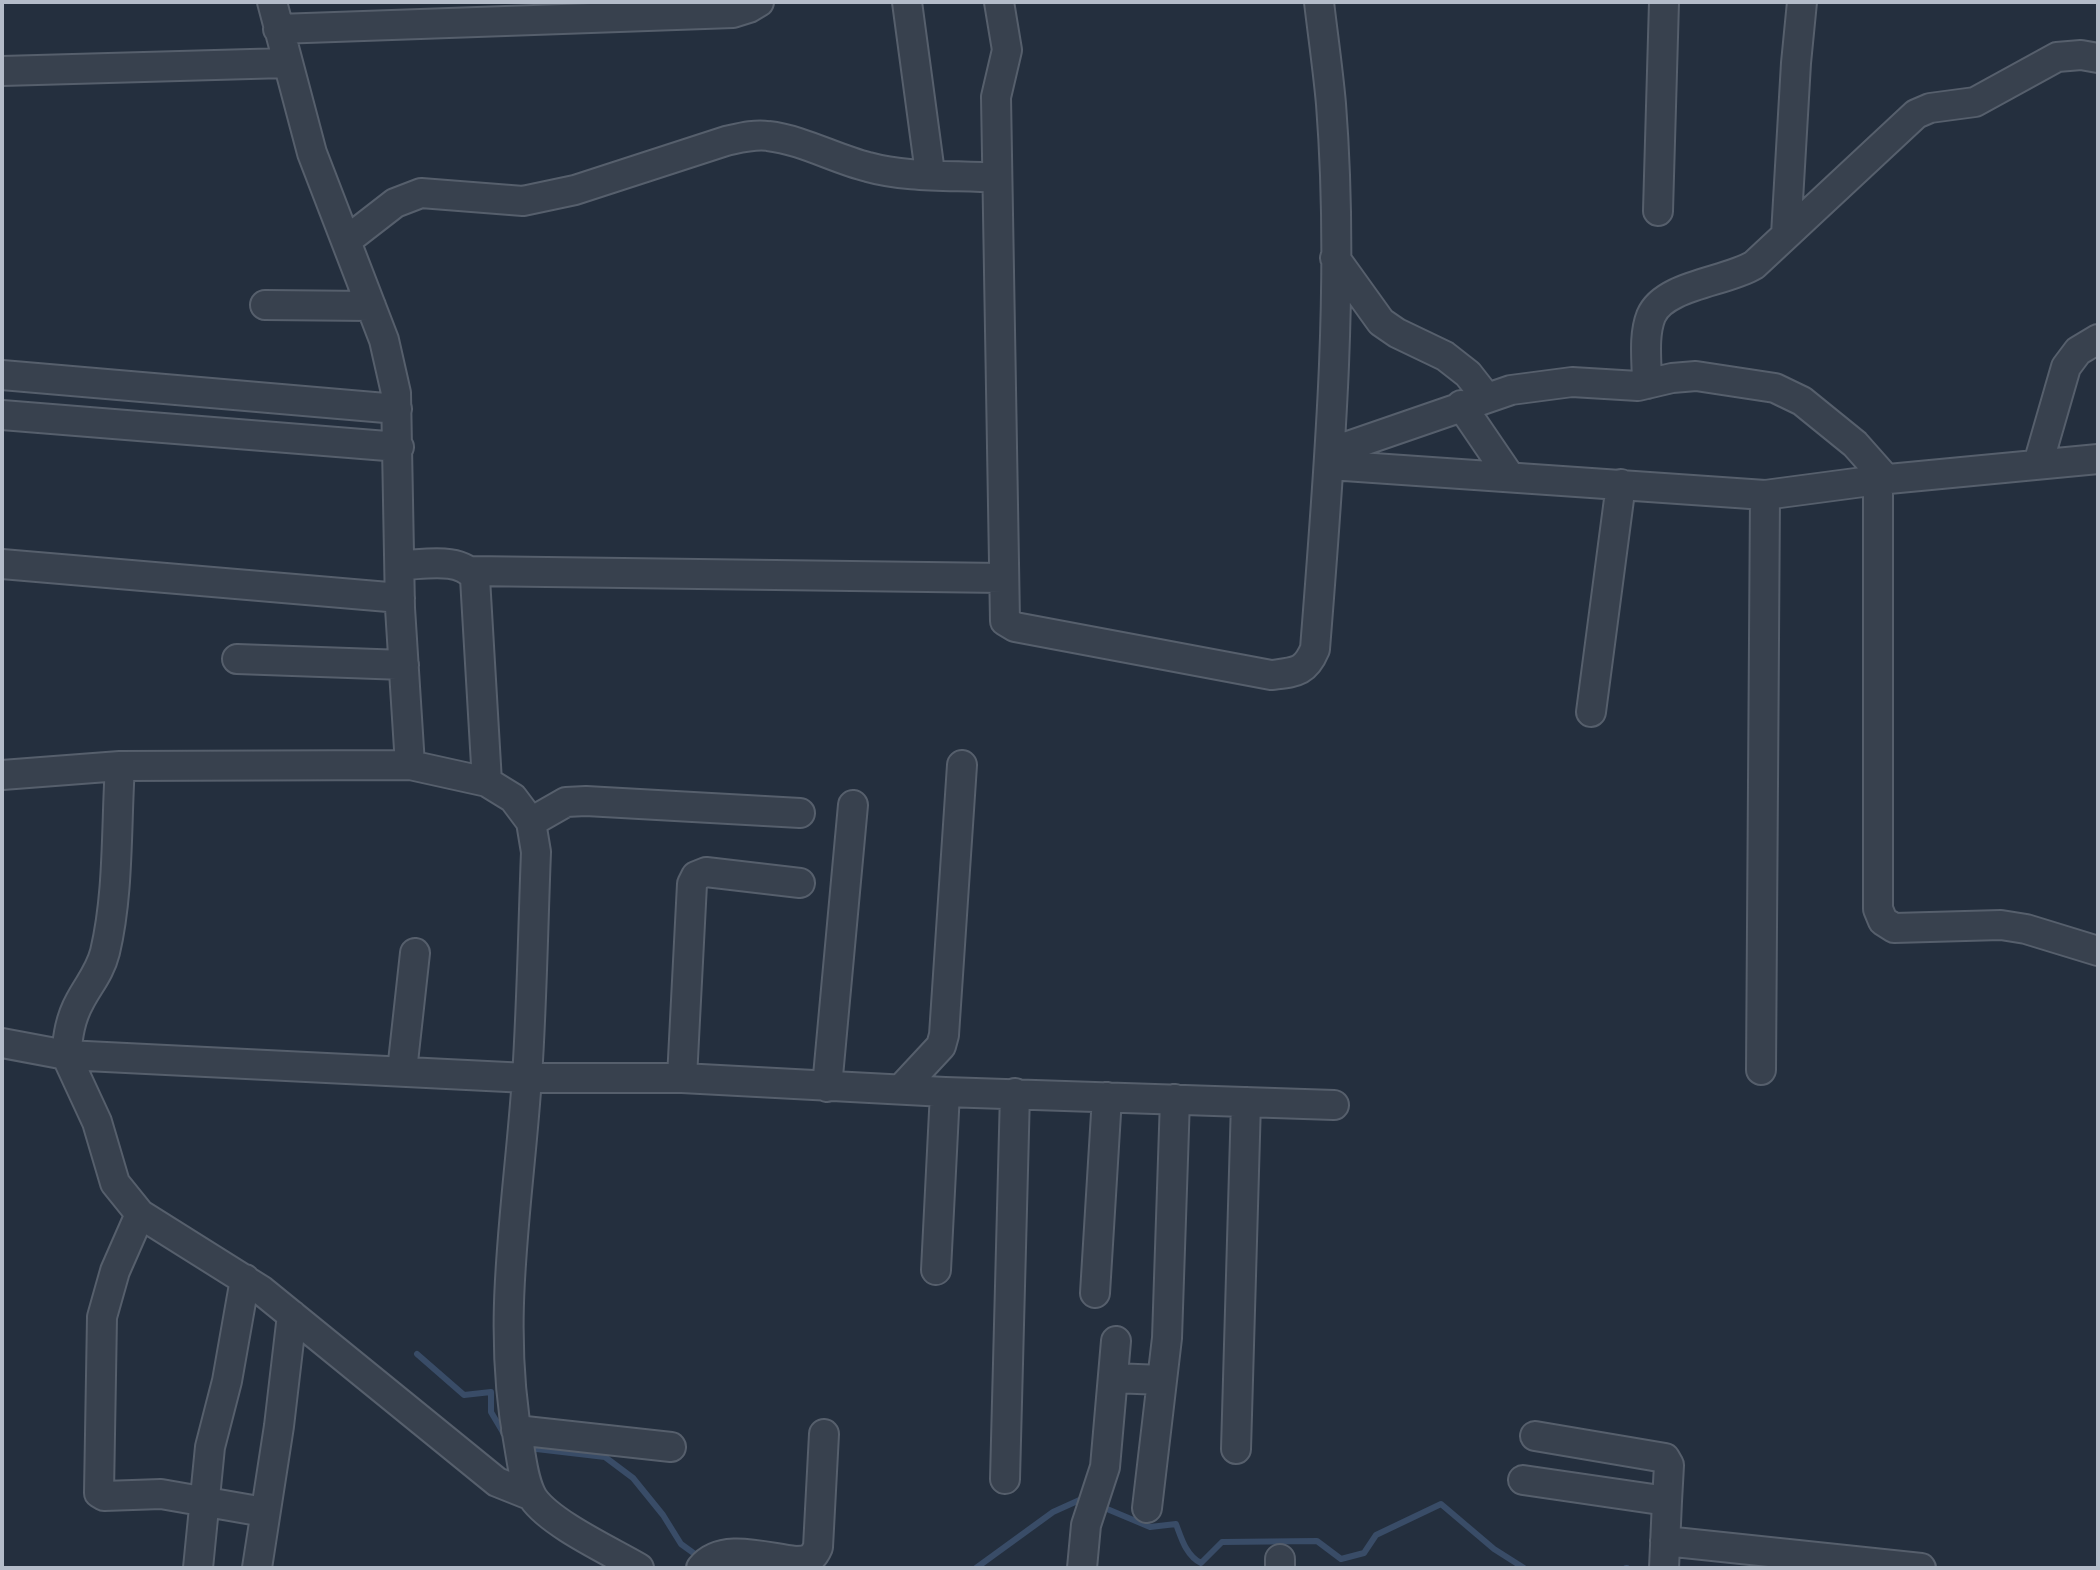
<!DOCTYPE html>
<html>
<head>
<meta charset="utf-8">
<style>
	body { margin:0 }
	#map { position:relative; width:2100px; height:1570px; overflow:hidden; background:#242f3e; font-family:Montserrat,sans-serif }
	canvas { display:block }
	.frame { position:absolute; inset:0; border:4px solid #b4bcc9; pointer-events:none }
</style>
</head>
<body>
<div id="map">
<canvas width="2100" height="1570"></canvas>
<div class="frame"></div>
</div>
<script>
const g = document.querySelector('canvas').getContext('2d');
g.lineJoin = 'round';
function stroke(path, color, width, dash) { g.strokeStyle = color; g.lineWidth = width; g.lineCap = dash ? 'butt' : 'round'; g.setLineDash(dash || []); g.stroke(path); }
const stream = new Path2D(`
	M417 1354 464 1395 491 1392V1412L507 1439
	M528 1448 605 1457 633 1478 663 1515 681 1544 699 1557
	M1100 1506 1150 1527 1176 1524C1181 1537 1186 1556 1201 1563L1222 1542 1317 1541 1341 1559 1364 1553 1376 1535 1441 1504 1494 1549 1524 1568
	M976 1568 1053 1512 1084 1498 1087 1500
	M1626 1568H1627`);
const minor = new Path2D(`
	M272 2 312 153 384 340 396 393 400 608 410 765
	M907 2 930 173
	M999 2 1007 50 996 97 1005 621 1015 627 1271 675C1295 672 1305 673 1315 649 1329 470 1345 283 1331 104 1328 70 1323 36 1319 2
	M278 29 733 13 749 8 759 2
	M2 71 286 63
	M1658 211 1664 2
	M1786 235 1796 63 1802 2
	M346 241 395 203 421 193 523 201 575 190 726 141C740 138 754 134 768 136 803 140 835 159 868 167 907 178 956 175 997 178
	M1335 258 1381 322 1397 333 1445 356 1468 374 1486 397
	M265 305 371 306
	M2 375 397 409
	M1647 384C1647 363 1643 336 1651 316 1664 285 1726 282 1754 265L1916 114 1930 108 1975 102 2057 57 2081 55 2098 58
	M1461 405 1510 477
	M2 415 399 447
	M1331 452 1511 390 1572 382 1638 386 1672 378 1696 376 1775 388 1802 401 1855 444 1886 479
	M2038 464 2066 367 2078 351 2098 339
	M1330 465 1765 495 1878 480 2098 459
	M1878 480V909L1883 921 1894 928 2001 925 2026 929 2098 951
	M2 564 400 598
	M400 565C423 565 461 556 475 578L487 782
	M471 571 1003 578
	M237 659 404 665
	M1591 712 1621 484
	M120 766C116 827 119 893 105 952 100 972 89 984 80 1001 70 1019 68 1036 66 1055L527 1078H682L945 1092 1334 1105
	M2 775 120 766 410 765 487 782 513 798 531 822 536 852C533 927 532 1002 527 1077 519 1202 495 1320 519 1445 522 1462 524 1483 533 1498 551 1524 610 1551 639 1568
	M531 822 566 802 586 801 800 813
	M2 1043 66 1055 97 1122 115 1183 140 1214 261 1290 497 1482 532 1496
	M1761 1070 1765 495
	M402 1071 415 953
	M682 1078 692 884 696 876 706 872 800 883
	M827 1087 853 805
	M901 1089 941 1046 944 1035 962 765
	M140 1214 115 1271 102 1317 99 1493 104 1496 161 1494 264 1512
	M936 1270 945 1092
	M1095 1293 1107 1097
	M1113 1378 1162 1380
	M516 1430 671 1447
	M1535 1436 1665 1458 1669 1465 1667 1501
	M1236 1449 1246 1102
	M1005 1479 1015 1093
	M1523 1480 1667 1501 1664 1568
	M1147 1508 1167 1338 1175 1099
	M1665 1541 1921 1568
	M1280 1559V1568
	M198 1568 210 1447 227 1381 245 1279
	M257 1568 279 1426 292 1315
	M701 1568C722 1542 766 1558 795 1561 808 1561 813 1559 818 1547L824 1434
	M1082 1568 1086 1525 1105 1467 1116 1341`);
stroke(stream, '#394c67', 6);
stroke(minor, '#565f6c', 32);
stroke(minor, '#38414e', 28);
</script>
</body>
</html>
